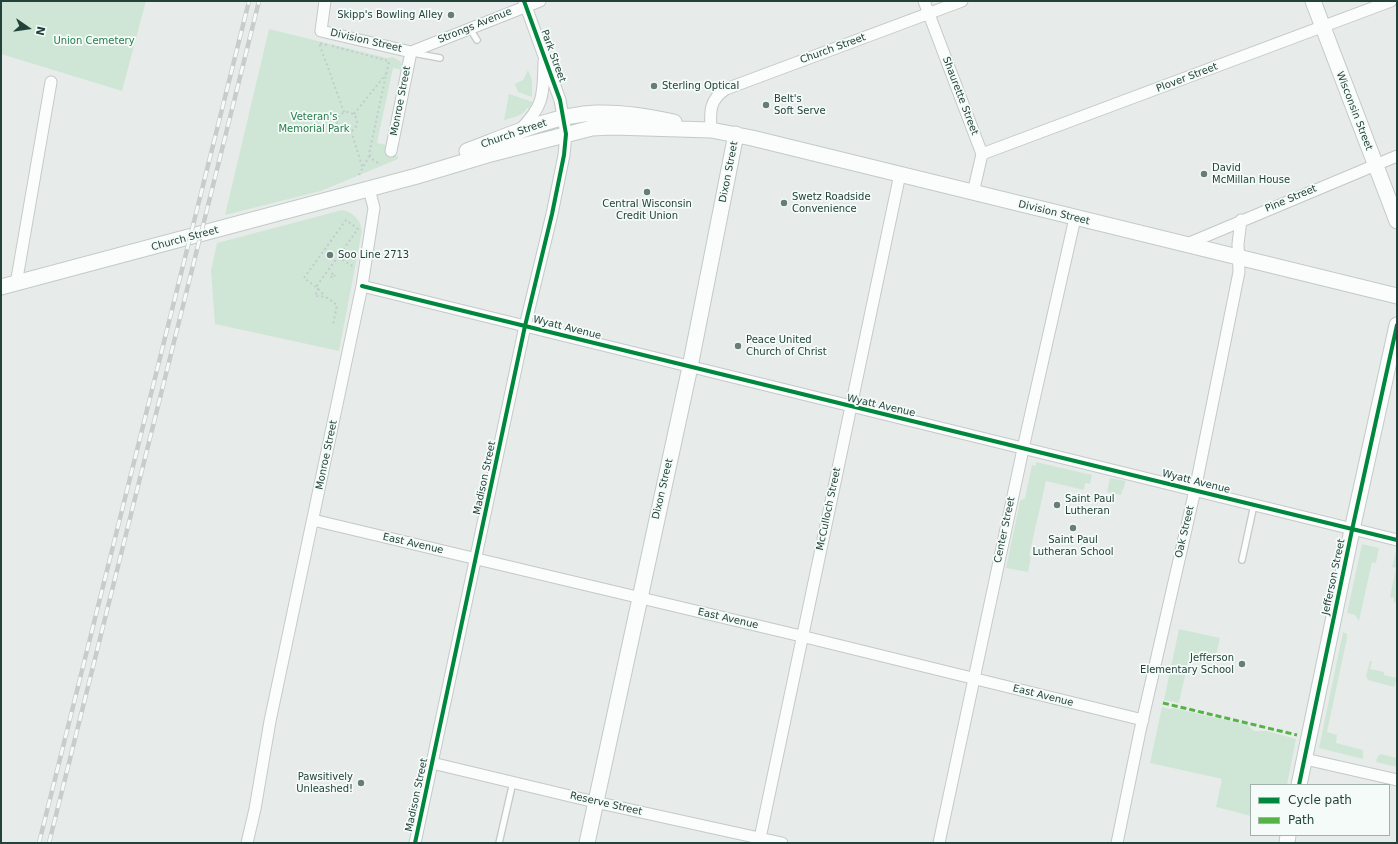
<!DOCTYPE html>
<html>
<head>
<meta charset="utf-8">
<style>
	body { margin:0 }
	#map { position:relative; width:1398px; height:844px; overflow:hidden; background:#e7ecea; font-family:"DejaVu Sans",sans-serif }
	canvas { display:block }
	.frame { position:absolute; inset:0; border:2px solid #22423b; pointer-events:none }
	.legend { position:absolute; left:1250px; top:784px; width:140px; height:52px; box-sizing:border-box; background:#f5fbf8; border:1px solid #a1b1ac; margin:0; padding:5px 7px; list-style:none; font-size:12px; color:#22423b }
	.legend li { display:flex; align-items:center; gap:8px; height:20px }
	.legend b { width:20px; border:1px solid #a1b1ac }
	.north { position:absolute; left:8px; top:8px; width:40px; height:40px; -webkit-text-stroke:3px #f5fbf8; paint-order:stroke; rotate:103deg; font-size:11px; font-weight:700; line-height:16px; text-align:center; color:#22423b }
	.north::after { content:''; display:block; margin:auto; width:14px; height:18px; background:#22423b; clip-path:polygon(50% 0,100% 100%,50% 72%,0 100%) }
</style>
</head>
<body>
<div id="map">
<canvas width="1398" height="844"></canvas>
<div class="frame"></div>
<ul class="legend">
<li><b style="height:5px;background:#00873e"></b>Cycle path</li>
<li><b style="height:5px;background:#55b346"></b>Path</li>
</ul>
<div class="north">N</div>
</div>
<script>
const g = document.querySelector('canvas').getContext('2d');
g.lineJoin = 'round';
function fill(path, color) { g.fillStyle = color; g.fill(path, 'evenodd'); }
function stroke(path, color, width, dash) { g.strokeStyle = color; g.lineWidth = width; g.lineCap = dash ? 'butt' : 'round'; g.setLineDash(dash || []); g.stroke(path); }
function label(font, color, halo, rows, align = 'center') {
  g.font = font + ' "DejaVu Sans",sans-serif'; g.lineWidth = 3.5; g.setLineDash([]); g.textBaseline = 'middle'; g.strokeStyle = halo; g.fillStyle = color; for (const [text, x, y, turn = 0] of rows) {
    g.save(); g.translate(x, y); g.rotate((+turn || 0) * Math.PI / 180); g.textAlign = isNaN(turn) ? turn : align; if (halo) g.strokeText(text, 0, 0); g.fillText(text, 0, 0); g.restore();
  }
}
const green = new Path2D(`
	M1 1H146L122 91 1 54Z
	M269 29 387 58 393 57 401 62 402 70 393 68 377 143 386 145 385 154 398 156V159L321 191 225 215Z
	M528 70 532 80V97L518 92 515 84 523 80Z
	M509 94 533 102 529 108H527C523 116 514 117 504 120Z
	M342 210C354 213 360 219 362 231L339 351 215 324 211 271 217 243Z
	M1036 462 1092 475 1090 484 1085 483 1084 490 1046 481 1029 556 1031 557 1028 572 1006 568 1020 501 1025 498 1032 465 1036 466Z
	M1110 478 1126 481 1121 495 1107 492Z
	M1362 544 1379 548 1376 563 1372 562 1359 621 1355 615 1347 613Z
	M1396 551H1397V603L1393 602 1394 598 1390 597 1396 568 1392 567Z
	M1179 629 1220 638 1214 663 1189 658 1179 703 1164 700Z
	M1343 632 1347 634V638L1327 732 1337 735 1336 743 1363 750V759L1319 748Z
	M1370 661H1372L1370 669 1384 672V675L1397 678 1394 687 1368 680 1366 676Z
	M1162 707 1169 709 1174 708 1247 725 1254 731H1267L1296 739 1287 785H1251V816L1216 807 1222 779 1150 763Z
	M1381 754 1397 758V767L1376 762 1378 756Z`);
const path = new Path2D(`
	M327 45 319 43 344 112
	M332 46 389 61 369 154 374 161 381 164
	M337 122a10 10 0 1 1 20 0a10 10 0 1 1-20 0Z
	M354 114 386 74
	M351 131 363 169
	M359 175 369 156
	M338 257 354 267
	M333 273 330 276 333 278 335 275
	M316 287 304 278 346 220 358 229 316 287 318 289 315 296 326 297 337 305 333 325
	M318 289 325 296`);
const lane = new Path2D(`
	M470 29 477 40
	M413 53 440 58
	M1242 560 1254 505
	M499 843 513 782`);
const street = new Path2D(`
	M325 1 321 31 411 52
	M924 1 982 154 973 193
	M411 52 540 1
	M520 130C545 104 543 95 544 61
	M711 130C710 112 709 100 726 89L962 1
	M391 151 411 52
	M982 154 1391 1
	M1187 244 1397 156
	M16 284 51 82
	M362 286 1397 540
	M313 520 801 636 1143 720
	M1305 759 1397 780
	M432 763 595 802 782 843
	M247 843 255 809 270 721 362 286 374 208 369 189
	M415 843 525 326 552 214 564 155 566 134 560 100 524 1
	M759 843 900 174
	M939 843 1026 435 1075 218
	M1117 843 1140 731 1195 490 1239 272 1238 244 1241 220`);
const secondary = new Path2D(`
	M1313 1 1397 221
	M467 151C507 136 553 115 596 113 622 112 648 117 674 122
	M1 287 417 176 487 155 592 128 613 127 711 130 752 138 1397 296
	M1299 785 1352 530 1397 325
	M587 843 690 367 736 134
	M1287 843 1288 835`);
const rail = new Path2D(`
	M39 843 249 1
	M49 843 259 1`);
const quiet = new Path2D(`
	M1163 703 1297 735`);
const cycleway = new Path2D(`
	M362 286 1397 540
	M1299 785 1352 530 1397 325
	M415 843 525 326 552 214 564 155 566 134 560 100 524 1`);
const markers = [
	[451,15,4,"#677e78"],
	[654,86,4,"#677e78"],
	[766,105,4,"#677e78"],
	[1204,174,4,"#677e78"],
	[647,192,4,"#677e78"],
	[784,203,4,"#677e78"],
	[330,255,4,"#677e78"],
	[738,346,4,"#677e78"],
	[1057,505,4,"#677e78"],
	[1073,528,4,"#677e78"],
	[1242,664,4,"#677e78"],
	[361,783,4,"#677e78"]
];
const poiNames = [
	["Skipp's Bowling Alley",443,15,"right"],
	["Sterling Optical",662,86],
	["Belt's",774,99],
	["Soft Serve",774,111],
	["David",1212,168],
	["McMillan House",1212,180],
	["Swetz Roadside",792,197],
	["Convenience",792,209],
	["Central Wisconsin",647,204,"center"],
	["Credit Union",647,216,"center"],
	["Soo Line 2713",338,255],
	["Peace United",746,340],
	["Church of Christ",746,352],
	["Saint Paul",1065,499],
	["Lutheran",1065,511],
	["Saint Paul",1073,540,"center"],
	["Lutheran School",1073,552,"center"],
	["Jefferson",1234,658,"right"],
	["Elementary School",1234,670,"right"],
	["Pawsitively",353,777,"right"],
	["Unleashed!",353,789,"right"]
];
const streetNames = [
	["Strongs Avenue",475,26,-22],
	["Division Street",366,41,13],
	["Church Street",833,49,-20],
	["Park Street",553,56,70],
	["Plover Street",1187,78,-21],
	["Shaurette Street",960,96,69],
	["Monroe Street",401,101,-79],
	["Wisconsin Street",1354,111,69],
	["Church Street",514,134,-19],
	["Dixon Street",729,172,-79],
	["Pine Street",1291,199,-23],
	["Division Street",1054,213,14],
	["Church Street",185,239,-15],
	["Wyatt Avenue",567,328,14],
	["Wyatt Avenue",881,406,13],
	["Monroe Street",327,455,-78],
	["Madison Street",485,478,-78],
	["Wyatt Avenue",1196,482,14],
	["Dixon Street",663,489,-77],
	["McCulloch Street",829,509,-78],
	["Center Street",1005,530,-78],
	["Oak Street",1185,532,-77],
	["East Avenue",413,544,13],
	["Jefferson Street",1334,577,-78],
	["East Avenue",728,619,13],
	["East Avenue",1043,696,14],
	["Madison Street",417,795,-78],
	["Reserve Street",606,804,13]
];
const parkNames = [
	["Union Cemetery",94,41],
	["Veteran's",314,117],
	["Memorial Park",314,129]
];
fill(green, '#cfe6d7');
stroke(lane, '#c4c9c7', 8);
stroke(street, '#c4c9c7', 13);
stroke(secondary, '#c2cac7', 17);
stroke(path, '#c2cbca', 2, [2, 3]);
stroke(lane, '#fbfcfc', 5.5);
stroke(street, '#fbfcfc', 11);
stroke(secondary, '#fbfcfc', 15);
stroke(rail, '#c8cdcb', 4.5);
stroke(rail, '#f5fbf8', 3, [9]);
stroke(quiet, '#55b346', 3, [6, 3]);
stroke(cycleway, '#00873e', 4);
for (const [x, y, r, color] of markers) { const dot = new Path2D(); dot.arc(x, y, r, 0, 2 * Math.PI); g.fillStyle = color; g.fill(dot); stroke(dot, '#f5fbf8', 1.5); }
label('10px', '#22423b', '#f5fbf8', poiNames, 'left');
label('10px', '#22423b', '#f5fbf8', streetNames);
label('10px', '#287c4c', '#f5fbf8', parkNames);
</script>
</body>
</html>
